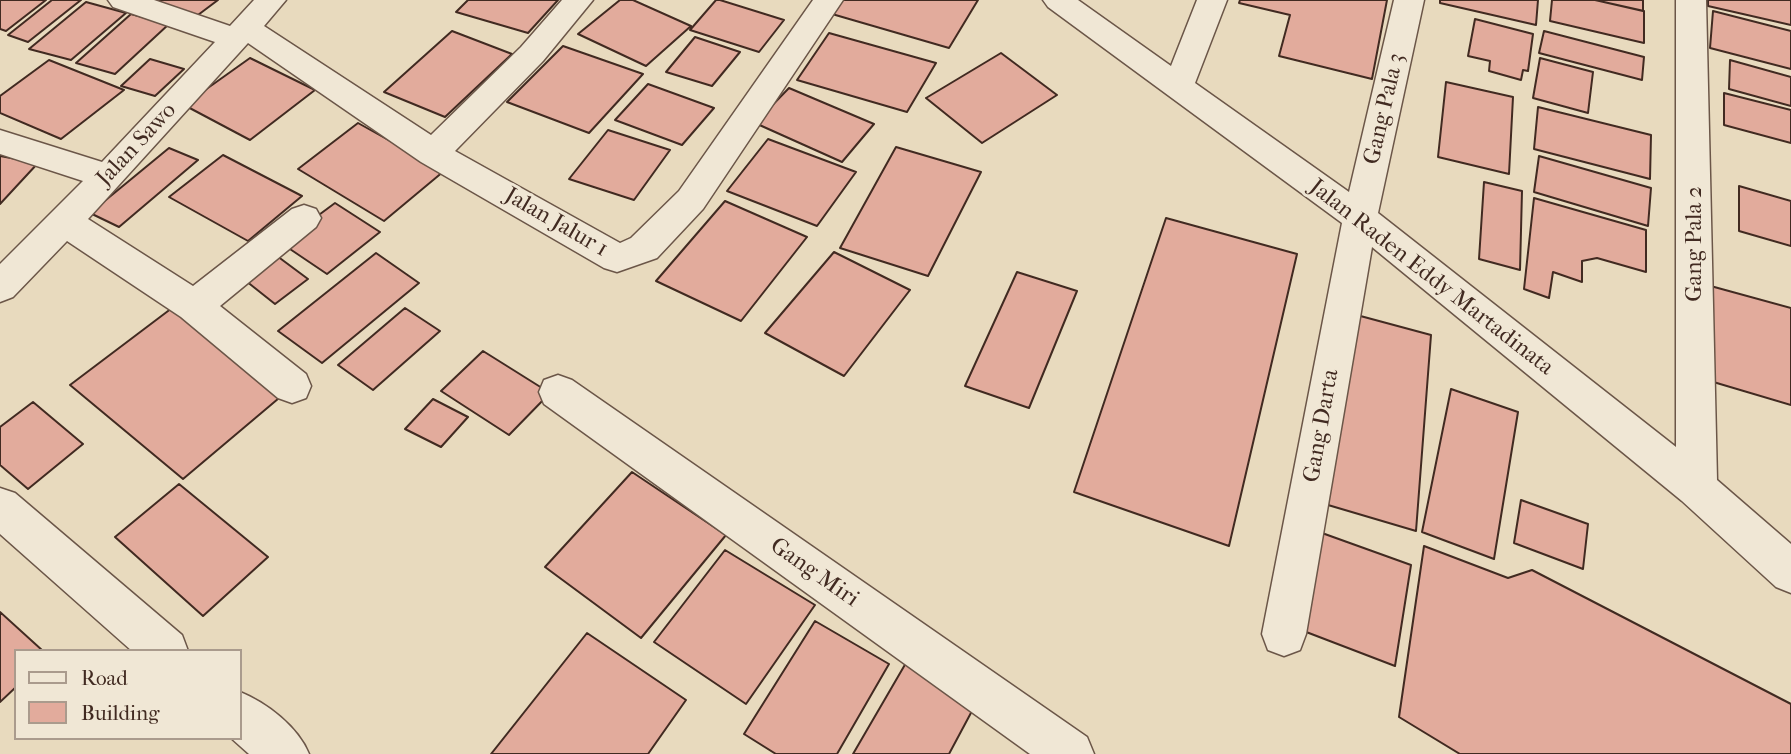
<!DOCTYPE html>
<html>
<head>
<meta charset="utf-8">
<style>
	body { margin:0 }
	#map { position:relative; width:1791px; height:754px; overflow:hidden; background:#e8dabe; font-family:"IM FELL French Canon",serif }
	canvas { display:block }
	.legend { position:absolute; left:14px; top:649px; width:228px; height:91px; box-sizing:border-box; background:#f0e7d5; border:2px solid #aa9b8d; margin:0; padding:9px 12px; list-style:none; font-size:21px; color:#412a21 }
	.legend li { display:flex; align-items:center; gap:14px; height:35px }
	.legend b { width:35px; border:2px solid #aa9b8d }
</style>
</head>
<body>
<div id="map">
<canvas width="1791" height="754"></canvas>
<ul class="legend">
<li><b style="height:9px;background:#f0e7d5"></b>Road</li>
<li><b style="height:19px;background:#e2ab9c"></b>Building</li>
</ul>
</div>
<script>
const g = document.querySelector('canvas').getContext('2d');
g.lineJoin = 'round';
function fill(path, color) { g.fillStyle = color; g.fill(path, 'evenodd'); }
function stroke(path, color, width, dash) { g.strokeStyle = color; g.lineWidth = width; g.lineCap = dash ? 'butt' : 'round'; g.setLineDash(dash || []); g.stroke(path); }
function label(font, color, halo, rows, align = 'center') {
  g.font = font + ' "IM FELL French Canon",serif'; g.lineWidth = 6; g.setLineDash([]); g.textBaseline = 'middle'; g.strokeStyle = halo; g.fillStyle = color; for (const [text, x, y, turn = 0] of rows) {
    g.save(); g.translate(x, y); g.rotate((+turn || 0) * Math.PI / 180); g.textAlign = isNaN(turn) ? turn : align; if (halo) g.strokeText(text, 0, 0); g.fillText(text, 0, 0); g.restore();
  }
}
const building = new Path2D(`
	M0 0H46L6 31 0 29Z
	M52 0H81L28 42 8 35Z
	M151 0H218L194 18Z
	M468 0H558L528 33 456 12Z
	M620 0H633L691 26 646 66 578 34Z
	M716 0H720L784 20 759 52 690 30Z
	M842 0H978L949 48 832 14Z
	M1240 0H1387L1372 79 1279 56 1290 15 1239 3Z
	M1440 0H1538L1536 25 1440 3Z
	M1552 0H1595L1644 11V43L1550 21Z
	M1595 0H1643V11Z
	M1708 0H1791V25L1708 6Z
	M86 2 126 13 71 60 29 49Z
	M1713 11 1791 31V69L1710 48Z
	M131 14 169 24 115 74 76 63Z
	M1475 19 1533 34 1528 71 1523 70 1521 80 1489 71 1490 61 1468 56Z
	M452 31 512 54 445 117 384 92Z
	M1544 31 1644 57 1642 80 1539 53Z
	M829 33 936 63 907 112 797 80Z
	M695 37 740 52 712 86 666 72Z
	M563 46 643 74 589 133 507 102Z
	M1001 53 1057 95 982 143 926 98Z
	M250 58 315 90 250 140 184 105Z
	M1540 58 1593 72 1588 113 1533 98Z
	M150 59 184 69 155 96 121 86Z
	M49 60 124 90 61 139 0 113V96Z
	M1730 60 1791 77V106L1729 89Z
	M1446 82 1513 97 1509 174 1438 157Z
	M648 84 714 108 682 145 615 120Z
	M789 88 874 124 842 162 755 123Z
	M1724 93 1791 110V143L1724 125Z
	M1538 107 1651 135 1650 179 1534 149Z
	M358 123 444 171 384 221 298 169Z
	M608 130 670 150 634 200 569 179Z
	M768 139 856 172 817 226 727 191Z
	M896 147 981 172 928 276 840 248Z
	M169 148 198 160 119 227 90 213Z
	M223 155 302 196 248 241 169 197Z
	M0 156 38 163 0 204Z
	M1539 156 1651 188 1648 226 1534 192Z
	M1484 182 1522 191 1520 270 1479 259Z
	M1739 186 1791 201V246L1739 231Z
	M1534 198 1646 230V272L1597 258 1582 261V282L1553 272 1549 298 1524 289Z
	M725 201 807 237 741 321 656 281Z
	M335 203 380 232 327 274 281 243Z
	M1166 218 1297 254 1229 546 1074 492Z
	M834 252 910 290 844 376 765 333Z
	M273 253 308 279 275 304 241 277Z
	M376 253 419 283 322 363 278 331Z
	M1017 272 1077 291 1029 408 965 386Z
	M1707 285 1791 308V405L1710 381Z
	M172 308 285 393 183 479 70 385Z
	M405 308 440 331 373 390 338 365Z
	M1353 314 1431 335 1416 531 1328 505Z
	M483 351 550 393 509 435 441 391Z
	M1451 389 1518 412 1494 559 1422 532Z
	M433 399 468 417 441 447 405 429Z
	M33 402 83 444 28 489 0 465V427Z
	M632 472 726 535 641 638 545 567Z
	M179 484 268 557 203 616 115 537Z
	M1521 500 1588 524 1583 569 1514 543Z
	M1322 533 1411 565 1395 666 1301 630Z
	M1424 546 1508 578 1532 570 1791 704V754H1460L1399 717Z
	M725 550 815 605 746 704 654 642Z
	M0 612 43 651H16V687L0 702Z
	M815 621 889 664 837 754H776L744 734Z
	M587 633 686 700 648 754H491Z
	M910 656 980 696 949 754H853Z`);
const minor = new Path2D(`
	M108 0H154L230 26 254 0H286L264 26 431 135 521 47 562 0H593L543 61 455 151 620 243 631 238 679 191 813 0H843L703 209 657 258 617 272 604 268 421 162 248 43 88 219 193 286 292 209 304 205 316 209 321 218 316 227 220 306 306 374 311 386 306 398 292 403 278 398 181 317 67 241 13 297 0 302V264L83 181 0 154V130L102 162 215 42 113 7Z
	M1043 0H1078L1171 66 1197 0H1227L1195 83 1349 192 1394 0H1424L1378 213 1676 447V0H1706L1717 480 1791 544V593L1776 587 1682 501 1372 247 1306 634 1300 650 1284 656 1268 650 1262 634 1342 223 1048 7Z
	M558 375 572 380 1087 737 1094 754H1030L544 404 539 392 544 380Z
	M0 488 15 493 182 635 188 651H132L0 534Z
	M240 692C267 703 298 727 309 754H249L231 738H240Z`);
const streetNames = [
	["Gang Pala 3",1385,109,-77],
	["Jalan Sawo",137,145,-47],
	["Jalan Jalur 1",556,223,30],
	["Gang Pala 2",1695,244,-90],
	["Jalan Raden Eddy Martadinata",1431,278,38],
	["Gang Darta",1322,426,-80],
	["Gang Miri",814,573,35]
];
fill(building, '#e2ab9c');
stroke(building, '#412a21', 2);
stroke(minor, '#6b5648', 3);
fill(minor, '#f0e7d5');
label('23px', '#412a21', '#f0e7d5', streetNames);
</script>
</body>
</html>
